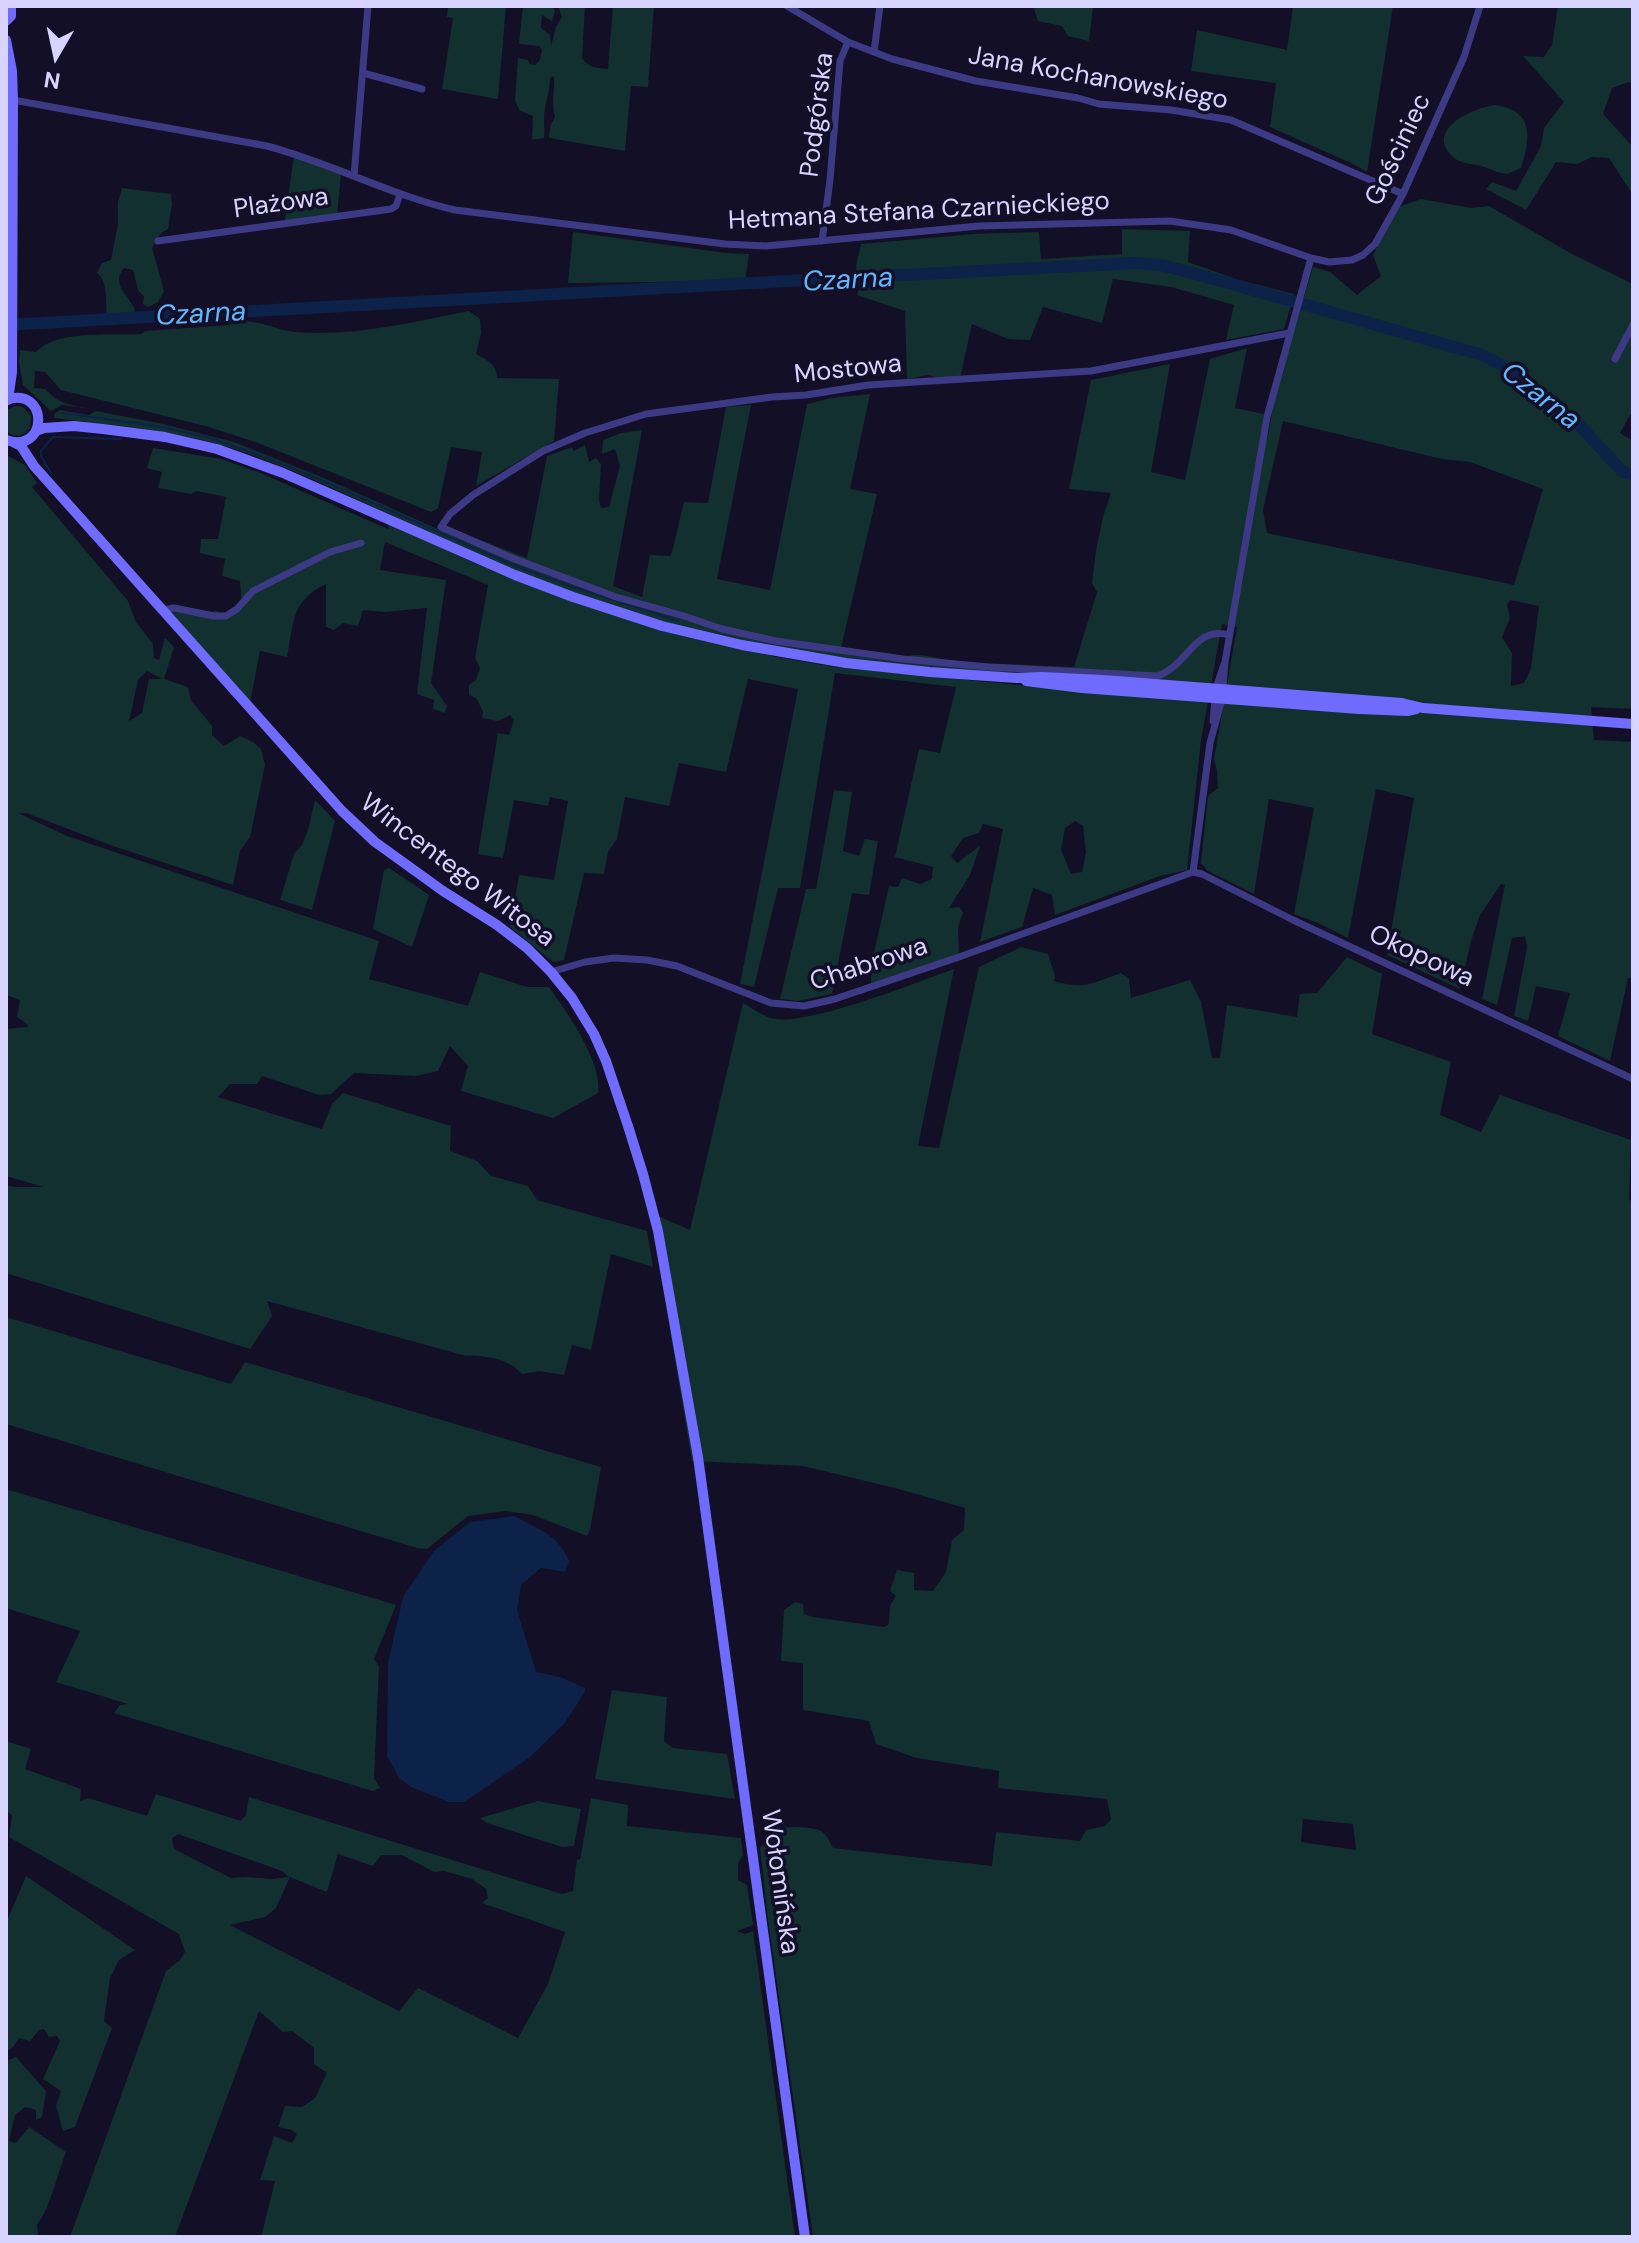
<!DOCTYPE html>
<html>
<head>
<meta charset="utf-8">
<style>
	body { margin:0 }
	#map { position:relative; width:1639px; height:2243px; overflow:hidden; background:#130f26; font-family:"DM Sans",sans-serif }
	canvas { display:block }
	.frame { position:absolute; inset:0; border:8px solid #d9d4ff; pointer-events:none }
	.north { position:absolute; left:16px; top:16px; width:80px; height:80px; -webkit-text-stroke:6px #130f26; paint-order:stroke; rotate:189deg; font-size:22px; font-weight:700; line-height:32px; text-align:center; color:#d9d4ff }
	.north::after { content:''; display:block; margin:auto; width:28px; height:36px; background:#d9d4ff; clip-path:polygon(50% 0,100% 100%,50% 72%,0 100%) }
</style>
</head>
<body>
<div id="map">
<canvas width="1639" height="2243"></canvas>
<div class="frame"></div>
<div class="north">N</div>
</div>
<script>
const g = document.querySelector('canvas').getContext('2d');
g.lineJoin = 'round';
function fill(path, color) { g.fillStyle = color; g.fill(path, 'evenodd'); }
function stroke(path, color, width, dash) { g.strokeStyle = color; g.lineWidth = width; g.lineCap = dash ? 'butt' : 'round'; g.setLineDash(dash || []); g.stroke(path); }
function label(font, color, halo, rows, align = 'center') {
  g.font = font + ' "DM Sans",sans-serif'; g.lineWidth = 7; g.setLineDash([]); g.textBaseline = 'middle'; g.strokeStyle = halo; g.fillStyle = color; for (const [text, x, y, turn = 0] of rows) {
    g.save(); g.translate(x, y); g.rotate((+turn || 0) * Math.PI / 180); g.textAlign = isNaN(turn) ? turn : align; if (halo) g.strokeText(text, 0, 0); g.fillText(text, 0, 0); g.restore();
  }
}
const green = new Path2D(`
	M448 6H506L498 99 442 89 453 18 447 17Z
	M523 6H553L555 11 552 21 542 15 541 28 550 35 551 46 556 27 562 17 558 6H585L582 58C589 68 597 68 608 69L613 6H654L648 87 631 86 625 151 549 138 550 126 555 117C551 104 555 90 554 76L550 78C550 93 544 106 544 118 544 125 545 130 544 138L532 140 533 116 520 111 515 101 518 58 528 60 529 64 535 65 540 60 542 50 539 46 519 44Z
	M1033 6H1093L1089 41 1068 36 1062 26 1038 21Z
	M1293 6H1393L1367 172 1351 163 1270 127 1276 83 1191 71 1197 30 1287 50Z
	M1558 6H1633V84L1629 82 1612 88 1603 114 1633 147V195L1609 158 1592 157 1577 164 1556 162 1526 210 1486 189 1492 182 1516 191 1541 146 1544 128 1564 102 1523 56 1544 57 1552 45Z
	M1495 105C1534 110 1531 138 1521 168L1507 174C1498 173 1491 169 1482 166 1472 164 1460 164 1452 156 1425 129 1473 108 1495 105Z
	M294 155 341 174 337 215 285 221Z
	M122 188 171 194 172 204 168 229 161 233 152 248 164 291 158 302 148 307 143 304 144 297 138 290 133 270 124 268C110 284 129 295 135 310L132 316 107 317C105 303 109 282 97 273L102 263 111 260 118 224V202Z
	M1421 199 1471 208 1489 206 1572 254 1633 284V410L1620 433 1633 441V709L1591 707 1594 740 1633 742V978H1628L1610 1061 1558 1036 1570 993 1536 986 1528 1021 1514 1016 1527 947 1525 936 1512 938 1497 1005 1482 999 1505 885 1501 884 1480 915 1471 941 1460 989 1387 955 1414 798 1376 789 1348 938 1318 923 1294 914 1314 808 1269 799 1254 894 1208 871 1201 863 1208 796 1218 788 1217 771 1214 759 1237 627 1222 624 1201 740 1187 870 1160 876 1055 915 1052 895 1033 888 1022 927 980 942 1003 829 983 824 979 833 963 838 951 856 957 863 980 846 970 875 949 908 959 907 963 912 958 928 959 957 871 986V966L889 886 898 887 902 878 920 884 932 879 933 867 895 857 919 749 940 753 956 687 835 673 800 888H778L754 987 740 984 798 689 748 679 726 772 679 763 669 806 625 797 617 839 608 852 604 874 584 873 564 960 553 962 510 927 519 875 554 880 568 801 550 797 548 806 514 800 503 858 478 854 498 733 509 735 514 720 510 715 498 721 482 718 483 712 477 699 469 695V685L476 680 480 668 475 658 488 585 385 542 380 570 446 580 431 683 447 706 445 713 433 709 434 700 417 694 427 608 385 612 363 610 358 626 343 623 334 630 326 627V584C291 601 294 622 287 657L260 651 249 708 163 610 197 616 216 611 226 614 242 609 240 581 222 576 225 559 200 553 201 539H218L226 497 197 491 191 494 158 488 162 472 147 468 153 448 221 459 258 472 388 529 389 524 477 564 581 605 706 641 777 657 836 667 1090 692 1093 677C937 670 779 659 628 612 540 584 456 544 372 506 321 483 269 458 215 443 162 429 108 425 54 418V414L60 410 89 415 96 411 163 424 234 442 324 478 471 544 475 538 527 558 547 456 572 447 574 451 585 445 589 462 596 458 601 464 599 501 601 508 609 507 620 466 615 449 602 454 603 440 621 433 642 430 613 586 642 597 650 555 671 556 684 502 708 503 726 407 751 405 717 579 770 590 807 404 831 398 870 394 850 489 877 494 841 648 903 657C920 651 941 660 959 662 997 664 1036 665 1074 667L1097 592 1092 583 1096 550 1103 517 1111 493 1069 489 1091 380 1170 364 1151 472 1185 480 1210 359 1247 348 1235 408 1264 414 1260 438 1267 440 1276 391 1313 267 1330 272 1357 295 1381 276 1373 255 1396 208ZM1283 421 1442 459 1470 462 1543 489 1514 585 1267 533 1263 510ZM1510 600 1539 606 1531 668 1524 683 1511 686 1512 653 1502 637 1510 618 1507 605ZM1075 821 1083 826 1086 852 1082 872 1071 874 1061 850 1065 828Z
	M1122 229 1190 231 1188 262 1236 279 1294 294 1284 329 1226 340 1234 305 1171 287 1113 279 1102 323 1043 307 1030 340 1008 339 972 324 960 378 944 379 927 375 907 379 905 311 857 295 860 286 820 292 821 281 1041 270 1040 266 857 276 856 266 861 244 973 234 1039 232 1041 259 1122 254Z
	M573 232 726 253 749 254 745 281 568 283Z
	M469 311 480 319 481 333 476 354C487 360 497 364 497 378L559 379 554 441 476 486 482 452 451 447 438 508 431 512 258 443 209 427 61 390 45 372 35 371 34 388 45 389C60 405 70 405 91 409L62 405 51 411 23 385 19 362 20 350 36 352C54 330 113 335 141 334L145 331 229 325C249 314 274 330 295 332 353 337 413 322 469 311Z
	M15 406 23 407 31 416 30 428C23 437 14 438 6 431V411Z
	M6 455 25 465 37 483 32 487 128 601 136 622 153 644 154 658 159 660 165 638 174 647 164 679 188 687 191 700 212 726V735L224 746 240 736 253 742 261 749 265 765 250 837 240 851 233 885 116 847 26 813H18L67 836 379 941 369 979 468 1006 480 972 527 987H549C566 1011 603 1062 598 1093L553 1118 461 1091 468 1066 450 1046 438 1071 416 1076 354 1073 331 1094 319 1095 262 1076 257 1084H230L218 1097 322 1129 332 1104 343 1093 451 1126 450 1151 477 1161 491 1176 528 1186 537 1200 647 1231 653 1267 611 1254 591 1350 572 1345 564 1375 539 1371 522 1374C510 1359 484 1355 466 1356L267 1301 272 1316 250 1349 6 1273V1185L14 1187H43L6 1176V1029L28 1027 27 1024 17 1017 20 1000 6 995ZM147 671 162 679H149L142 713 129 721 138 680Z
	M834 790 852 792 843 851 859 856 865 839 878 841 869 895 852 893 832 994 797 1001 780 999 806 889H816Z
	M315 800 335 821 312 910 280 900 294 854 302 845 308 830Z
	M389 868 429 895 412 947 373 929 384 870Z
	M1021 947 1048 954 1055 976 1054 981C1084 990 1093 983 1121 973L1129 979 1131 998 1190 980 1201 1002 1212 1058H1220L1227 1005 1297 1017 1300 994 1317 993 1347 957 1382 974 1372 1034 1451 1062 1440 1115 1481 1132 1500 1095 1631 1140 1629 1200 1633 1201V2237H813L768 1920 760 1847 772 1841V1829C782 1826 812 1826 821 1831 827 1835 830 1842 833 1848L992 1866 996 1832 1080 1841 1086 1830 1105 1826 1111 1819 1107 1799 998 1788 999 1771 917 1758 876 1744 869 1721 803 1710V1663L781 1661 784 1610 795 1602 803 1604 804 1614 813 1617 884 1627 889 1624 890 1606 896 1596 890 1591 897 1570 914 1573V1590L933 1591 946 1572 952 1540 964 1530 965 1508 895 1488 803 1466 692 1461 671 1336 658 1216 690 1230 743 1003C752 1008 761 1015 771 1018 804 1028 917 982 954 969L918 1146 939 1148 979 967ZM1303 1819 1353 1824 1356 1850 1301 1842Z
	M6 1317 231 1384 245 1362 601 1467 590 1530 587 1536 533 1515 505 1511 468 1516 427 1549 417 1548 6 1424Z
	M6 1489 396 1605 374 1659 379 1666 374 1778 380 1788 373 1791 114 1713 120 1705 128 1704 56 1682 80 1631 6 1608Z
	M612 1690 667 1697 664 1741 673 1748 727 1754 735 1799 595 1779Z
	M6 1741 31 1749 25 1769 81 1789 80 1801 88 1798 147 1816 156 1794 241 1821 246 1815 249 1797 562 1894 573 1891 577 1859 580 1860 591 1798 628 1805 627 1826 741 1838 743 1855 738 1863V1880L747 1885 753 1925 737 1931 745 1934 753 1931 795 2237H261L275 2181 260 2180 274 2136 292 2143 297 2134 292 2130 278 2127 285 2106 302 2107 315 2098 327 2073 314 2064V2048L292 2031 283 2032 259 2011 175 2237H70L166 1971 180 1960 185 1952 179 1934 9 1837 12 1815 6 1811ZM178 1834 282 1871 289 1877 272 1879 246 1877 231 1878 174 1849 172 1838ZM338 1854 373 1866 381 1855H402L434 1872 444 1871 472 1879 486 1889 488 1898 482 1903 565 1932 548 1984 518 2038 418 1988 399 2011 230 1925 265 1917 276 1908 290 1877 327 1892Z
	M538 1801 581 1809 574 1846 562 1847 487 1823 480 1818Z
	M26 1876 135 1950 119 1960 110 1978 104 2021 112 2028 75 2127 63 2131 56 2106 61 2091 43 2079 60 2041 57 2036 49 2037 44 2029 39 2030 30 2041 19 2038 13 2047 6 2052V1923Z
	M16 2057 46 2091 42 2117 36 2120V2110L25 2107 15 2115 9 2141 16 2143 29 2127 66 2152C57 2175 51 2206 37 2225L38 2237H6V2061Z`);
const water = new Path2D(`
	M514 1516C538 1529 558 1534 569 1561L565 1572 541 1568 521 1585 517 1610 536 1672 560 1677 585 1688V1692L564 1724 529 1758 464 1802H449L411 1787 399 1778 387 1756 388 1663 403 1597 434 1551 470 1522Z`);
const stream = new Path2D(`
	M62 413 157 426 207 437 265 457 328 483 506 562 567 585 679 621
	M51 473 41 456V451L53 437 121 439`);
const river = new Path2D(`
	M6 325 788 281 1136 263 1161 265 1200 275 1482 355 1523 376 1549 407 1580 426 1622 471 1633 475`);
const street = new Path2D(`
	M787 6 848 42 892 59 976 81 1078 98 1099 104 1171 110 1231 120 1403 194
	M874 52 880 6
	M363 73 422 89
	M13 100 267 146C331 163 390 195 455 210L725 244 766 246 979 226 1170 221 1231 230 1311 258 1329 262 1352 260 1363 255 1375 244 1403 194 1464 57 1480 6
	M354 176 368 6
	M158 241 391 209 396 206 400 194
	M822 241 830 180 840 61 848 42
	M1615 359 1633 325
	M163 610 174 608 214 616H226L237 609 253 591 330 552 361 543
	M1229 635C1195 625 1188 665 1158 676L988 667 903 659 776 641 722 629 684 616 616 597 512 558 441 527 450 514 473 495 543 451 585 433 646 414 772 397 806 395 868 385 1091 371 1289 333
	M1213 721 1216 688 1224 664
	M1193 872 1210 743 1222 699 1225 662 1267 417 1311 258
	M1193 872 1202 874 1293 920 1633 1079
	M551 972 585 962 614 958 647 960 677 966 771 1003 804 1006 835 999 959 957 1193 872`);
const secondary = new Path2D(`
	M6 21 11 16V6
	M6 40 12 71 13 100 12 372 8 400
	M6 400C49 385 49 455 6 440
	M36 431 44 428 74 426 103 429 165 437 217 449 283 473 515 575 573 597 662 626 742 645 846 663 930 672 1016 678 1041 677 1103 680 1402 703 1423 708 1633 724
	M13 442 21 446 34 466 342 811 375 842 443 891 497 925 527 948 551 972 572 998 594 1034 606 1061 628 1126 643 1174 658 1231 698 1457 805 2237
	M1026 681 1082 688 1359 709 1407 711 1416 709`);
const streetNames = [
	["Jana Kochanowskiego",1098,79,10],
	["Podgórska",818,115,-83],
	["Gościniec",1399,150,-65],
	["Plażowa",281,204,-8],
	["Hetmana Stefana Czarnieckiego",919,212,-3],
	["Mostowa",848,370,-6],
	["Wincentego Witosa",457,871,37],
	["Okopowa",1421,957,25],
	["Chabrowa",869,965,-18],
	["Wołomińska",779,1882,82]
];
const waterNames = [
	["Czarna",848,281,-3],
	["Czarna",201,315,-3],
	["Czarna",1540,397,38]
];
fill(green, '#12302f');
fill(water, '#0c2248');
stroke(stream, '#0c2248', 2);
stroke(river, '#0c2248', 12);
stroke(street, '#3d3a85', 7);
stroke(secondary, '#6f6bff', 10);
label('26px', '#d9d4ff', '#130f26', streetNames);
label('italic 28px', '#62b6ff', '#130f26', waterNames);
</script>
</body>
</html>
